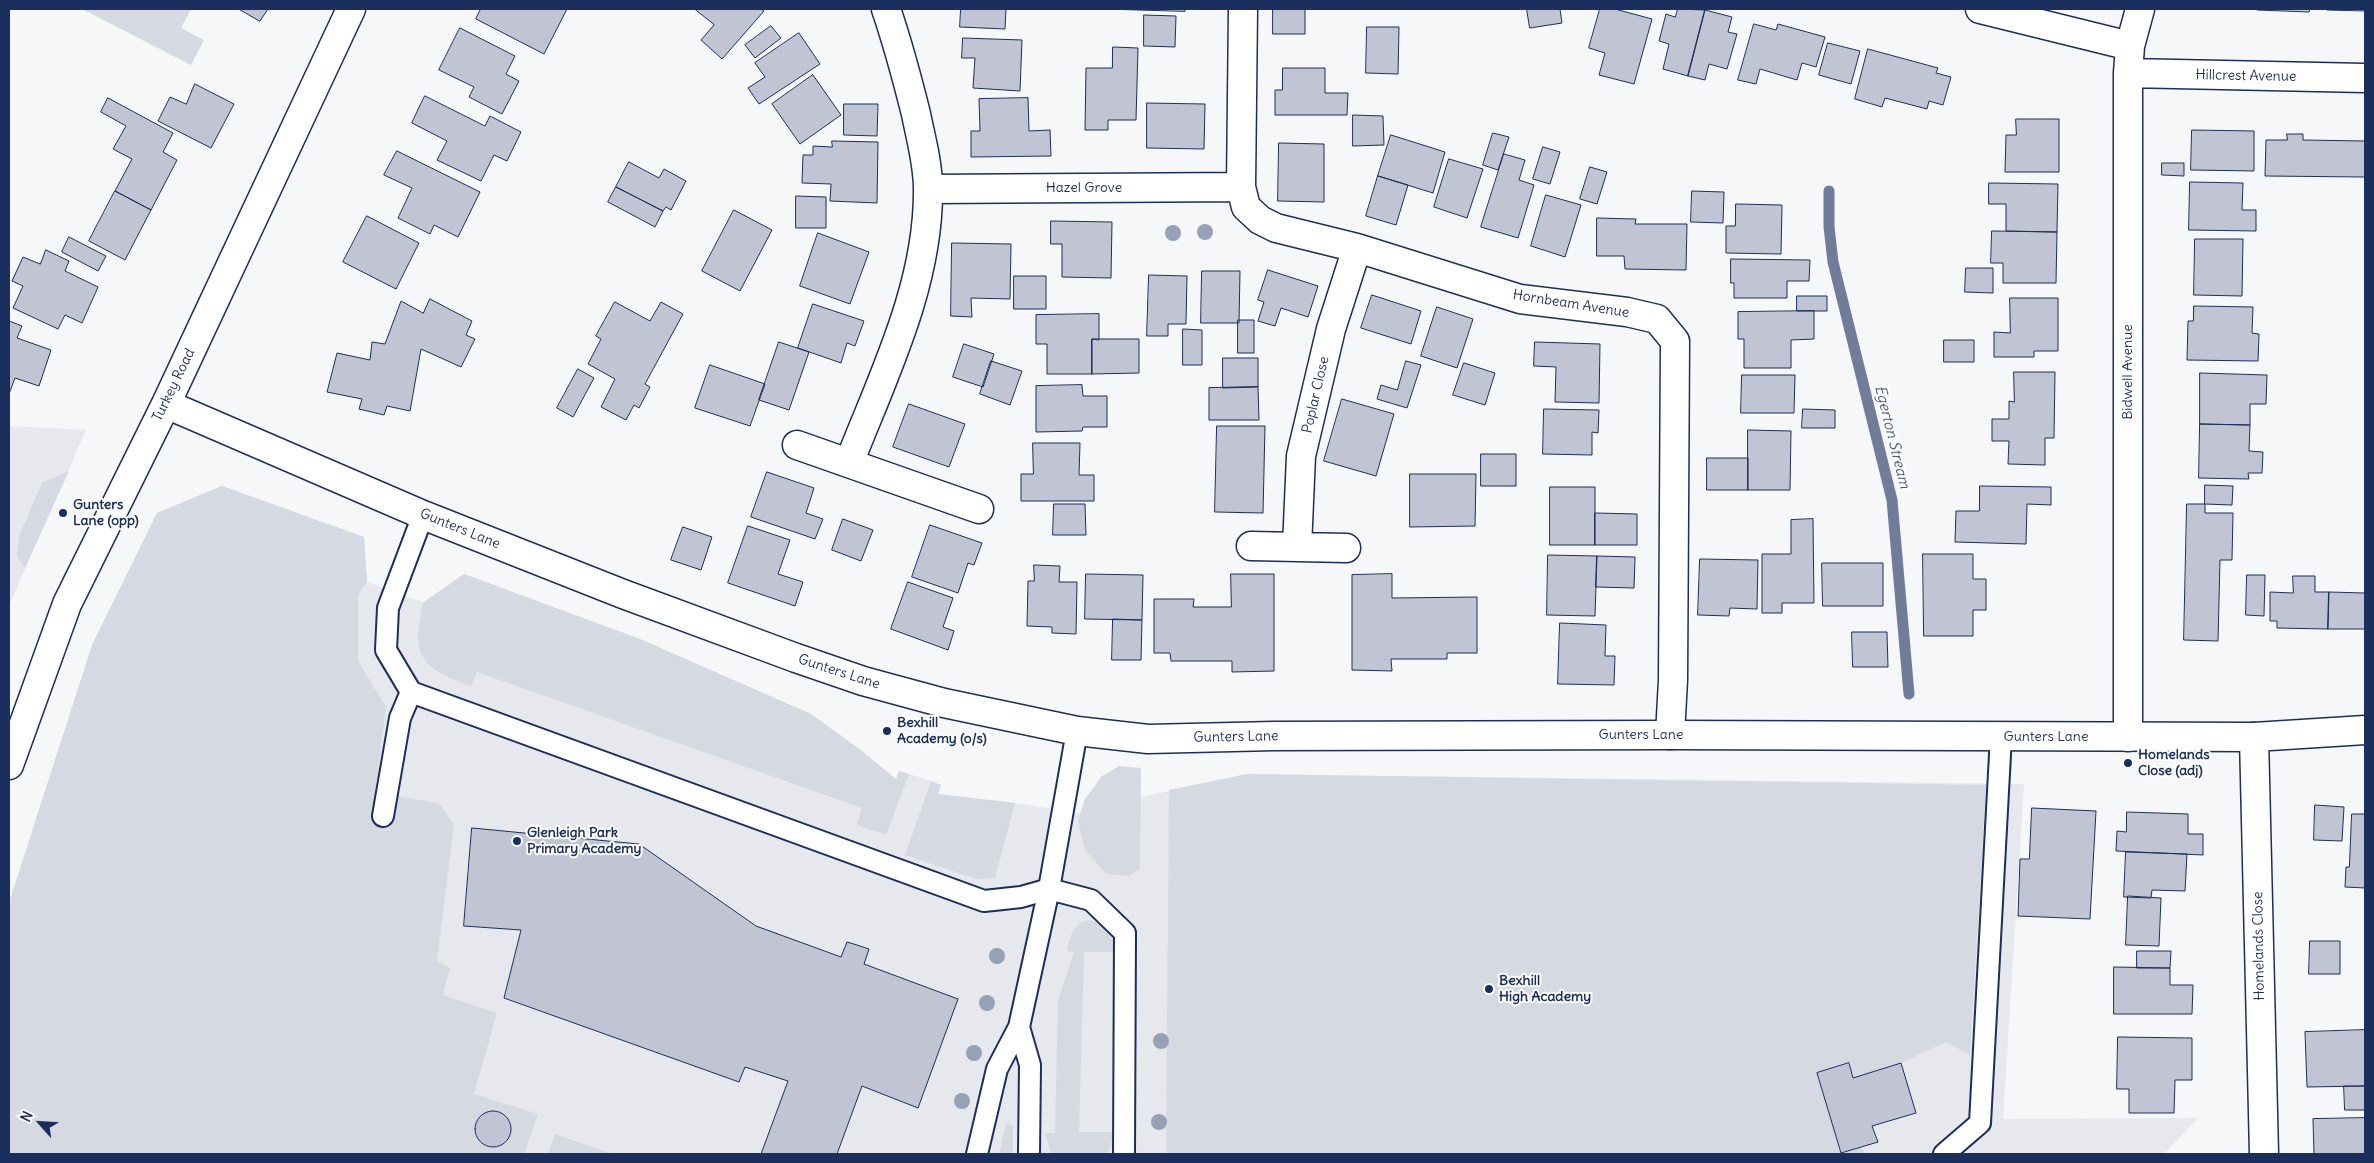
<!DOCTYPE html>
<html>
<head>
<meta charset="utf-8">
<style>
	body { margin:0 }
	#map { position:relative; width:2374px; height:1163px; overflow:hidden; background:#f6f7f9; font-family:Delius,sans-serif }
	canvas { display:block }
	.frame { position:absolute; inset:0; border:10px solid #1b2f5e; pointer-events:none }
	.north { position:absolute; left:15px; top:1098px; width:50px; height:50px; -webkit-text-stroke:4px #fff; paint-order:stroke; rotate:296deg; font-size:14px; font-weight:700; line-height:20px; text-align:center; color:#1b2f5e }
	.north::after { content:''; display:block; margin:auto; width:18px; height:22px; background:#1b2f5e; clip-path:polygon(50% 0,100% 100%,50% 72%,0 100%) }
</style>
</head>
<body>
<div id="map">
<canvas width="2374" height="1163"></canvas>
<div class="frame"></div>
<div class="north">N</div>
</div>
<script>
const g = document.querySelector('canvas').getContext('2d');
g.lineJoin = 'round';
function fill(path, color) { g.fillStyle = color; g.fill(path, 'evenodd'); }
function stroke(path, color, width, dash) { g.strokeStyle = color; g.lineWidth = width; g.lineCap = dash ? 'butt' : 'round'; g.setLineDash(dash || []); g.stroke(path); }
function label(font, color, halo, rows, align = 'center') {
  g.font = font + ' Delius,sans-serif'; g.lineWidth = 4; g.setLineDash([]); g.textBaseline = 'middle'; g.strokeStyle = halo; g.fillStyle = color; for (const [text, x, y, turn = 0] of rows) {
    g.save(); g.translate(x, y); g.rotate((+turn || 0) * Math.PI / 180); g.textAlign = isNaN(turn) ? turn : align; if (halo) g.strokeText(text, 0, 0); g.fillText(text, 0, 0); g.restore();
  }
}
const built = new Path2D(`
	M9 426 86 430 9 606Z
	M222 486 364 537 367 582 423 602 464 574 640 639 811 714 862 751 896 779 899 771 931 781 941 785 938 794 1023 804 1092 815 1100 806 1247 774 2024 784 2003 1119 2198 1118 2164 1154H9V903L92 645 157 513Z`);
const green = new Path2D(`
	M82 9H191L181 28 204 40 191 65Z
	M69 471 25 568 17 556 19 536 42 483Z
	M222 486 364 537 367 582 358 595V661L386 707 375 793 439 803 454 825 437 961 450 968 443 995 497 1013 474 1094 538 1114 524 1154H9V903L92 645 157 513Z
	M464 574 640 639 811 714 862 751 896 779 899 771 909 774 886 835 857 825 862 808 477 672 471 686C420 668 411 656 423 603Z
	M1119 766 1141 768 1140 869 1129 876 1106 874 1085 850 1078 821 1085 799 1102 776Z
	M1247 774 1986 785 1970 1055 1946 1042 1901 1063 1853 1078 1849 1063 1817 1073 1841 1153 1861 1147 1865 1154H1166L1169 790Z
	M931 781 941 785 938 794 1015 803 995 878 976 879 905 855Z
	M1090 920 1103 924 1113 934V952H1084L1079 1132H1114L1110 1149 1105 1154H1051L1045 1133H1055L1058 1000 1074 952 1067 951C1070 936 1073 923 1090 920Z
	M1006 1124 1013 1125V1154H999Z
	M555 1134 612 1154H548Z`);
const stream = new Path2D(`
	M1829 191V227L1833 262 1892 500 1909 694`);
const building = new Path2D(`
	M239 9H268L260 21Z
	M481 9H567L544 54 476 19Z
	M695 9H761L764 11 722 59 701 40 714 25Z
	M961 9H1006L1005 29 960 27Z
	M1106 9H1185V11Z
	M1273 9H1305V34H1273Z
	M1527 9H1560L1562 23 1530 28Z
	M1600 9H1615L1652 19 1634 84 1599 75 1605 53 1589 48Z
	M1678 9 1705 10 1688 76 1663 69 1669 44 1659 41 1666 14 1675 17Z
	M2257 9H2310L2309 12 2257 10Z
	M2327 9H2365V11L2327 10Z
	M1705 10 1732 17 1728 32 1737 34 1727 69 1709 64 1705 80 1688 76Z
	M1144 15 1176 16 1175 47 1144 46Z
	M1754 24 1776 30 1778 24 1825 37 1816 67 1802 63 1797 80 1760 69 1756 84 1738 80Z
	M771 26 781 38 755 58 745 45Z
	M1367 27H1399L1398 74 1366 73Z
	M460 28 515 56 506 74 519 81 502 114 469 97 474 87 439 70Z
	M799 33 820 64 759 104 748 88 765 77 755 63Z
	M963 38 1022 40 1020 91 973 88 975 58H962Z
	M1828 43 1860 51 1851 84 1819 75Z
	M1113 47 1138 48 1136 120H1108V130H1085L1086 68H1112Z
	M1868 49 1938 68 1936 73 1951 77 1943 105 1929 101 1927 109 1885 98 1882 107 1855 99Z
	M1283 68H1325V93H1348L1347 115H1275V90H1282Z
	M813 75 841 115 800 144 772 104Z
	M195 84 234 104 211 148 158 121 170 97 186 104Z
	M425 96 485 126 490 116 521 132 507 161 494 155 481 181 437 160 447 141 412 123Z
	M108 98 173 133 163 152 177 160 151 210 115 191 132 159 113 149 126 126 101 112Z
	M1028 98 1029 131 1050 130 1051 156 971 157V131H980L979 99Z
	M1147 103 1205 104 1204 149 1147 148Z
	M844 104H878L877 136 844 135Z
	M1353 115 1383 116 1384 145 1353 146Z
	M2016 119H2059V172H2005L2006 135H2016Z
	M2192 130 2254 131V171L2191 170Z
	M1493 133 1509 137 1498 170 1483 165Z
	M2287 134H2303V140L2365 141V177L2265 176 2266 140H2287Z
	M1391 135 1445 152 1433 193 1378 176Z
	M832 141 878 142 877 203 830 201 831 184 802 183 803 155H813V146L832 147Z
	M1279 143 1324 144V202L1278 201Z
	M1543 147 1560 152 1550 184 1533 179Z
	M397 151 480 192 458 237 434 225 430 234 398 218 412 188 384 175Z
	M1504 154 1525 160 1519 180 1534 185 1518 238 1481 227Z
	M1449 159 1483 169 1467 218 1434 207Z
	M629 162 659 178 664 169 686 181 671 210 666 207 663 211 616 187Z
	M2162 163H2184V176L2162 175Z
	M1590 167 1607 172 1597 204 1580 199Z
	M1378 176 1408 185 1396 225 1366 216Z
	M2190 182 2243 183 2242 210H2256V231L2189 230Z
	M1989 183 2058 184 2057 232 2006 231V204H1989Z
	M616 187 663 211 655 227 608 202Z
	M115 191 151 210 125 260 89 241Z
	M1692 191 1724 192 1723 223 1691 222Z
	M1546 195 1581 205 1565 257 1531 246Z
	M796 196 826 197V228H796Z
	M1736 204 1782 205 1781 254 1726 253V226H1735Z
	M734 210 772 230 740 291 702 271Z
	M367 216 419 243 396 289 343 262Z
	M1597 218 1636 219 1635 224H1687L1686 270 1625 269 1624 256H1597Z
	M1051 221 1112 222 1111 278 1062 277V244H1051Z
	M1992 231 2057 232 2056 283H2003V263H1991Z
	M818 233 869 252 850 304 800 286Z
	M69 237 106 256 98 271 62 252Z
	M2195 239H2243L2242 296 2194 295Z
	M952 243 1011 244 1010 299 971 298 972 317 951 316Z
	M46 250 69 261 65 271 98 287 82 323 65 315 58 329 13 308 23 286 12 281 23 257 40 264Z
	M1731 259 1810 260 1809 281H1787V298H1734V283H1731Z
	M1966 268H1993V293L1965 292Z
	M1268 270 1318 286 1308 317 1281 308 1275 326 1258 321 1264 302 1258 300Z
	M1202 271H1240L1239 323H1201Z
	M1149 275 1187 276 1186 324H1168V336H1147Z
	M1014 276H1046V309H1014Z
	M1372 295 1421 311 1411 344 1361 328Z
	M1797 296H1827V311H1797Z
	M2010 298H2058V351H2034V357H1994V332L2010 333Z
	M430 299 472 321 466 335 475 339 461 367 421 349 410 411 387 406 384 415 359 409 362 399 327 392 337 353 370 360 372 342 385 344 401 301 423 313Z
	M615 302 650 321 661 302 683 314 645 384 650 387 639 408 634 405 626 420 601 407 615 379 588 364 601 339 596 336Z
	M813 304 864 321 855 346 847 343 841 363 798 348Z
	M2194 306 2253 307 2252 333 2259 334 2258 361 2187 360 2188 321H2193Z
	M1437 307 1473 319 1457 368 1421 356Z
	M1814 311V339L1791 340V368H1744V339H1738V312Z
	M1099 314V340L1092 339V374H1047V344H1036V315Z
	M1238 320H1254V353H1238Z
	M9 321 22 326 17 338 51 350 39 386 15 378 9 394Z
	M1183 329 1202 330V365H1183Z
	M1092 339H1139V373L1092 374Z
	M1944 340H1974V362H1944Z
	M779 342 809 352 789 410 759 400Z
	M1535 342 1600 344 1599 403 1555 402 1556 367 1534 366Z
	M964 344 994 354 983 387 953 377Z
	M1223 358H1258V387L1223 388Z
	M991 361 1022 371 1010 405 980 394Z
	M1406 361 1421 365 1407 408 1377 399 1381 385 1397 390Z
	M1464 363 1495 373 1485 405 1453 395Z
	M710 365 765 384 750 426 695 408Z
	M578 369 594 378 573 417 557 408Z
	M2014 372H2055L2054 438H2045V465L2008 464 2009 441H1992V419H2009V401L2014 402Z
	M2200 373 2267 375 2266 404H2250V425L2200 424Z
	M1742 375H1795L1794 413H1741Z
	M1082 385 1083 396H1107V427H1083L1082 431 1036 432V386Z
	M1258 387 1259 420H1209V388Z
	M1342 399 1394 414 1376 476 1324 461Z
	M909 404 965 424 949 467 893 447Z
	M1544 409 1599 410 1598 433 1592 432V455L1543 454Z
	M1803 409 1835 410V428H1802Z
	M2200 424 2250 425 2249 451 2263 452 2262 473H2248L2249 479 2199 478Z
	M1217 426H1265L1263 513 1215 512Z
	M1748 430 1791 431 1790 490H1748Z
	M1033 443H1080L1079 475H1094V501H1021V474H1033Z
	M1481 454H1516V486H1481Z
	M1707 458H1748V490H1707Z
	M767 472 814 488 806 513 823 519 815 539 751 517Z
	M1410 474H1476L1475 526 1410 527Z
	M2205 485 2233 486 2232 505 2205 504Z
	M1980 486 2051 487V505L2027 504 2026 544 1955 542 1956 511H1979Z
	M1550 487H1595V545H1550Z
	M1054 504H1085L1086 535H1053Z
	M2187 504H2205V513H2233L2232 560H2220L2218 641 2184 640Z
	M1595 513 1637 514V545H1595Z
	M843 519 873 530 861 561 832 550Z
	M1813 519 1814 603H1782V613H1762V554H1791V520Z
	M930 525 982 543 974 565 968 563 958 593 912 577Z
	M748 526 790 540 778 574 803 582 795 606 728 583Z
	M683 527 712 537 701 570 671 560Z
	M1923 554H1973V579H1986V610H1973V636H1924Z
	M1548 555 1597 556 1595 616 1547 615Z
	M1597 556 1635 557 1634 588 1596 587Z
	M1700 559 1758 560 1757 609 1730 608 1729 616 1698 615Z
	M1822 563H1883V606H1823Z
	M1034 565 1060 566 1059 582H1077L1076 634 1052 633V627L1027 626 1028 581H1034Z
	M1086 574 1143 575 1142 620 1085 619Z
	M1231 574H1274V671L1232 672V661H1171L1170 653H1154V599H1194L1193 607H1231Z
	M1392 574V598L1477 597V653H1447V659H1391L1392 671 1352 670V575Z
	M2247 575H2265L2264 616 2246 615Z
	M2293 576H2315V592H2329L2328 629 2277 628V621H2270V592L2293 593Z
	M908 582 953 598 943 627 954 631 948 650 891 629Z
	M2329 592 2365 593V629H2328Z
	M1113 619 1142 620 1141 660H1112Z
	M1560 623 1606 625 1605 656H1615L1614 685 1558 684Z
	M1852 632H1887L1888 667H1853Z
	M2315 805 2344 807 2342 841 2314 840Z
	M2032 808 2096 811 2090 919 2018 916 2020 859H2029Z
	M2127 812 2188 814V834H2203V855L2116 851 2117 831 2126 832Z
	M2352 814H2365V888L2345 887 2346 867H2349Z
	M472 828 639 844 756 926 841 957 847 942 857 945 869 949 864 964 958 999 918 1108 862 1086 837 1154H761L788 1081 745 1067 739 1082 504 998 521 930 464 926Z
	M2126 852 2187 854 2185 891 2152 890 2151 898 2124 897Z
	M2128 896 2161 898 2159 946 2126 945Z
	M2310 941H2340V974H2309Z
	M2137 951H2171L2170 968H2137Z
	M2114 967 2170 968V985H2193L2192 1014H2114Z
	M2365 1030V1086L2307 1087 2305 1032Z
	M2118 1037 2192 1038V1080H2175L2174 1113H2129V1089H2117Z
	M1849 1063 1853 1078 1901 1063 1916 1113 1872 1126 1878 1142 1841 1153 1817 1073Z
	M2344 1086H2365V1110H2345Z
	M475 1129a18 18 0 1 1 36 0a18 18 0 1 1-36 0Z
	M2365 1118V1154H2314L2313 1119Z`);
const service = new Path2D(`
	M423 515 388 608 386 650 411 692 984 901 1021 897 1049 889 1091 900 1125 933 1124 1154
	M383 816 400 718 411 692
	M1019 1027 1030 1065 1029 1154
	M977 1154 997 1069 1019 1027 1049 889 1077 731
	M1944 1154 1980 1123 2001 736`);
const minor = new Path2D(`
	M1243 9 1241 187 1246 207 1260 220 1276 228 1357 248 1520 299 1627 312 1657 319 1675 341 1673 680 1670 735
	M1980 9 2130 46
	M2128 73 2365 78
	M928 189 1241 187
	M797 445 979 509
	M849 463C883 376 929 285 928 189 928 163 921 139 916 114 907 78 898 44 886 9
	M1251 546 1346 548
	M1297 547 1301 456 1331 329 1357 248
	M2128 737V73L2130 46 2140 9
	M2254 737 2264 1154`);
const tertiary = new Path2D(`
	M166 404 423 515 623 594 796 658 863 681 944 703 1077 731 1148 739 1274 736 1670 735 2254 737 2365 730
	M9 765 67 604 166 404 351 9`);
const trees = [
	[1205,232],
	[1173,233],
	[997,956],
	[987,1003],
	[1161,1041],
	[974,1053],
	[962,1101],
	[1159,1122]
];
const markers = [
	[63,513,5,"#1b2f5e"],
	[887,731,5,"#1b2f5e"],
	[2128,763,5,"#1b2f5e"],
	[517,841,5,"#1b2f5e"],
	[1489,989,5,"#1b2f5e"]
];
const streetNames = [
	["Hillcrest Avenue",2246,76,1],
	["Hazel Grove",1084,188],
	["Hornbeam Avenue",1571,304,9],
	["Bidwell Avenue",2128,372,-90],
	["Turkey Road",174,385,-64],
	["Poplar Close",1316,395,-77],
	["Gunters Lane",460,529,22],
	["Gunters Lane",839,672,18],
	["Gunters Lane",1641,735],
	["Gunters Lane",1236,737,-1],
	["Gunters Lane",2046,737],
	["Homelands Close",2259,946,-91]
];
const poiNames = [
	["Gunters",73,505],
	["Lane (opp)",73,521],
	["Bexhill",897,723],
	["Academy (o/s)",897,739],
	["Homelands",2138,755],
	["Close (adj)",2138,771],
	["Glenleigh Park",527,833],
	["Primary Academy",527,849],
	["Bexhill",1499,981],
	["High Academy",1499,997]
];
const waterNames = [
	["Egerton Stream",1892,437,76]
];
fill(built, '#e6e8ee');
fill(green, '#d6d9e2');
stroke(stream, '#707c99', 11);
fill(building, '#c0c4d3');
stroke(building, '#1b2f5e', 1);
stroke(service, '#1b2f5e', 24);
stroke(minor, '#1b2f5e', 31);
stroke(tertiary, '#1b2f5e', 31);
stroke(service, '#fff', 20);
stroke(minor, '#fff', 28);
stroke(tertiary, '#fff', 28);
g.fillStyle = '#97a1b6';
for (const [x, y] of trees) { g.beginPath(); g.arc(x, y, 8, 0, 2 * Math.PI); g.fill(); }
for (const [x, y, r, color] of markers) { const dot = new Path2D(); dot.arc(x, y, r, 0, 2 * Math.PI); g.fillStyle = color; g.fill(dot); stroke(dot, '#fff', 2); }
label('14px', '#1b2f5e', '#fff', streetNames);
label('bold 14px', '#1b2f5e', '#fff', poiNames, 'left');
label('italic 15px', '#4d5c81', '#fff', waterNames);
</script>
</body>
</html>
